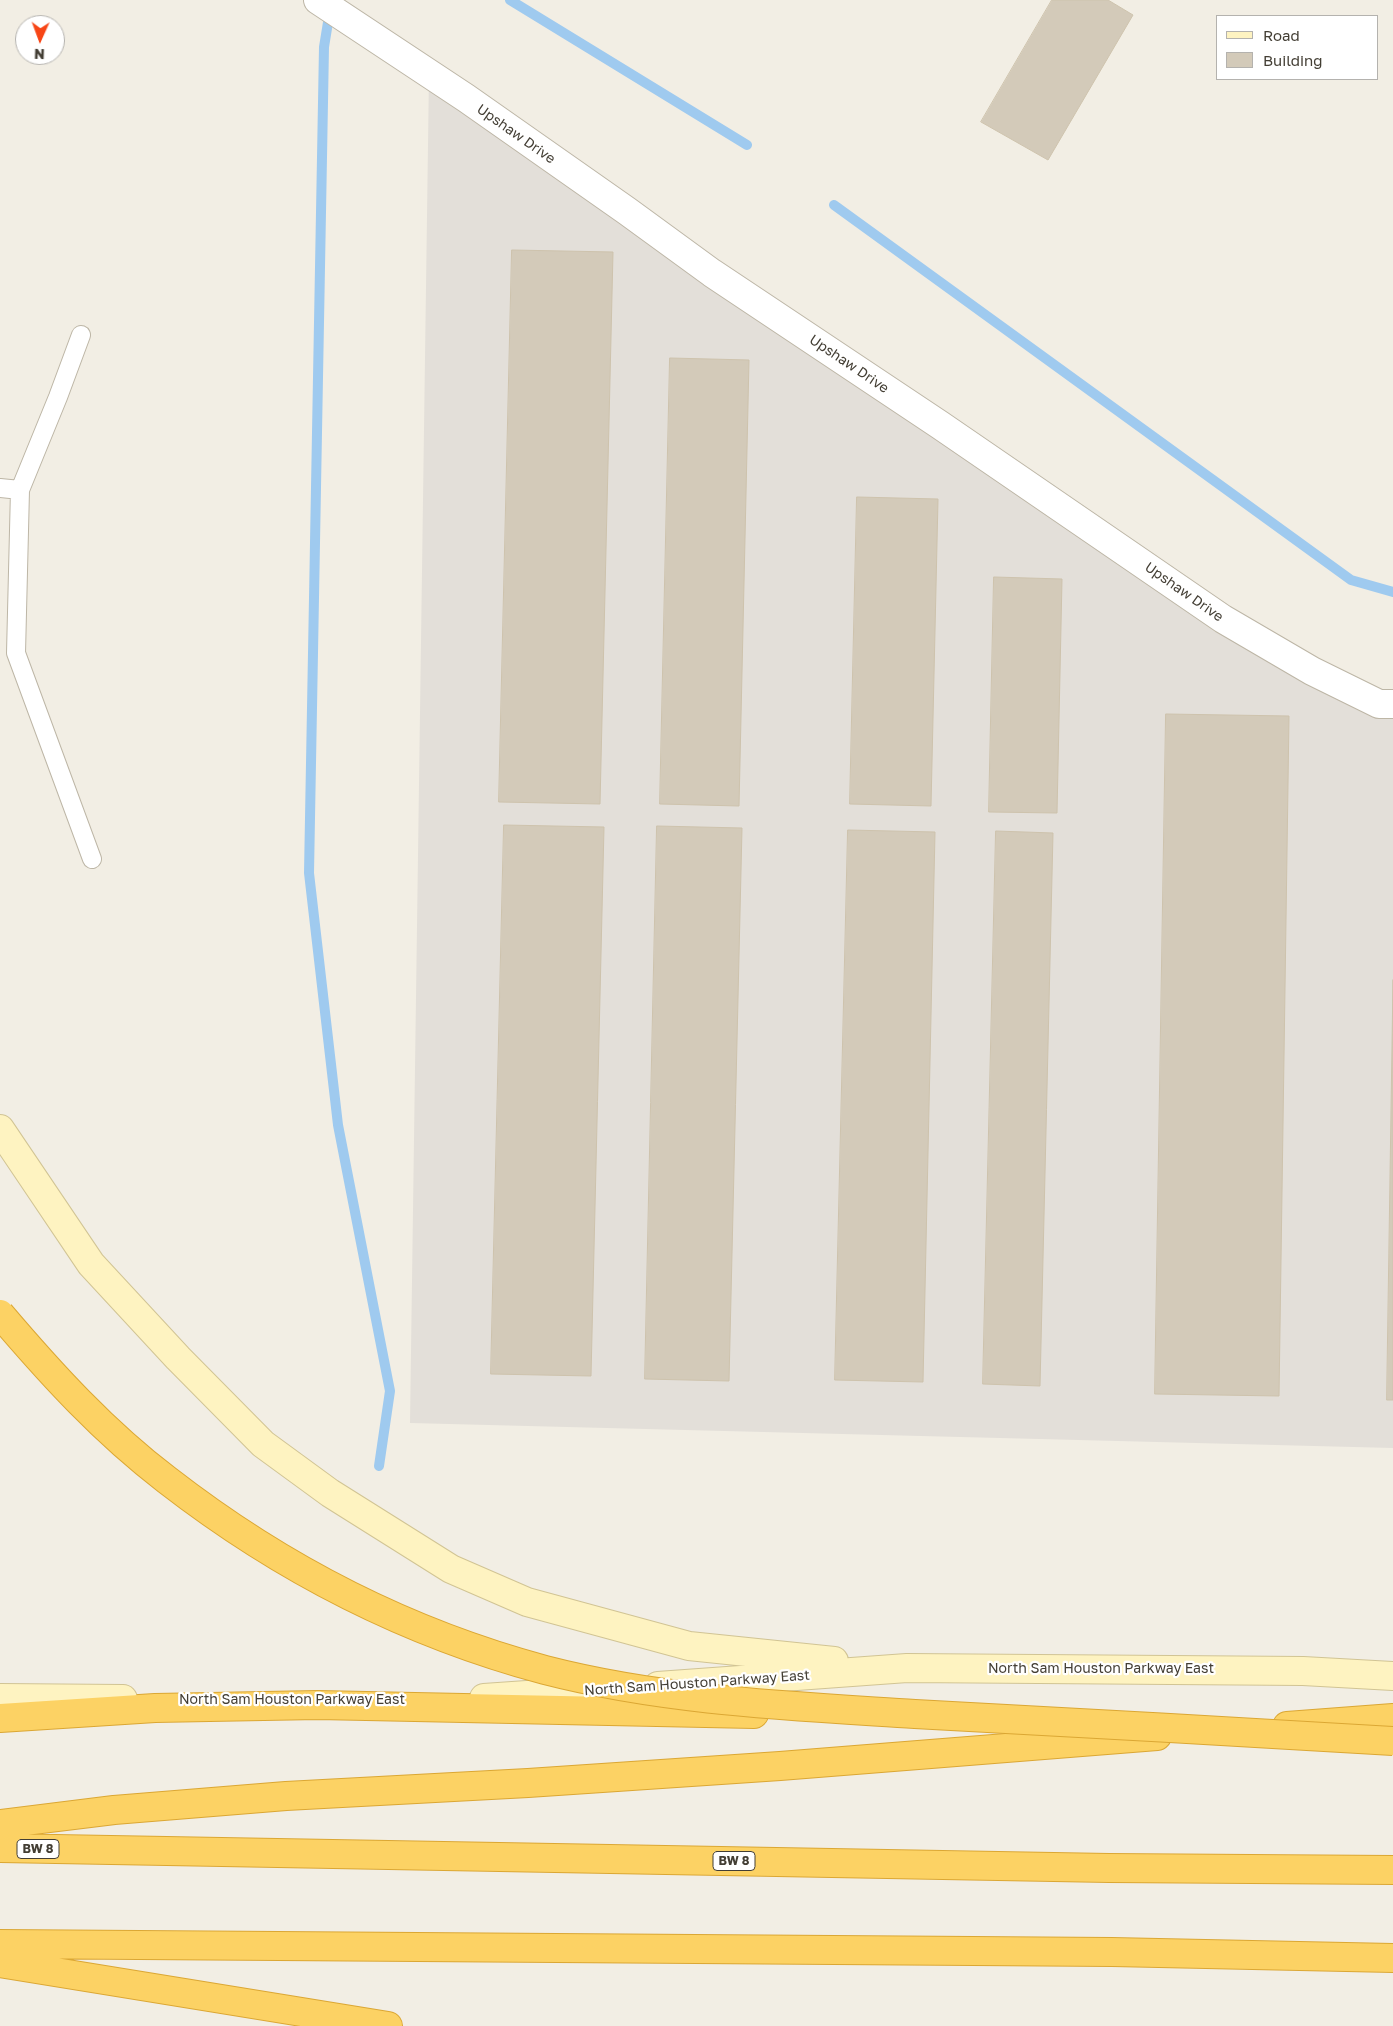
<!DOCTYPE html>
<html>
<head>
<meta charset="utf-8">
<style>
	body { margin:0 }
	#map { position:relative; width:1393px; height:2026px; overflow:hidden; background:#f2eee4; font-family:"Golos Text",sans-serif }
	canvas { display:block }
	.legend { position:absolute; left:1216px; top:15px; width:162px; height:65px; box-sizing:border-box; background:#fff; border:1px solid #b4b2ae; margin:0; padding:6px 9px; list-style:none; font-size:15px; color:#433e34 }
	.legend li { display:flex; align-items:center; gap:10px; height:25px }
	.legend b { width:25px; border:1px solid #b4b2ae }
	.north { position:absolute; left:15px; top:15px; width:50px; height:50px; box-sizing:border-box; background:#fff; border:1px solid #b4b2ae; border-radius:50%; rotate:182deg; font-size:14px; font-weight:700; line-height:20px; text-align:center; color:#433e34 }
	.north::after { content:''; display:block; margin:auto; width:18px; height:22px; background:#f74515; clip-path:polygon(50% 0,100% 100%,50% 72%,0 100%) }
</style>
</head>
<body>
<div id="map">
<canvas width="1393" height="2026"></canvas>
<ul class="legend">
<li><b style="height:6px;background:#fef3c1"></b>Road</li>
<li><b style="height:14px;background:#d3cab9"></b>Building</li>
</ul>
<div class="north">N</div>
</div>
<script>
const g = document.querySelector('canvas').getContext('2d');
g.lineJoin = 'round';
function fill(path, color) { g.fillStyle = color; g.fill(path, 'evenodd'); }
function stroke(path, color, width, dash) { g.strokeStyle = color; g.lineWidth = width; g.lineCap = dash ? 'butt' : 'round'; g.setLineDash(dash || []); g.stroke(path); }
function label(font, color, halo, rows, align = 'center') {
  g.font = font + ' "Golos Text",sans-serif'; g.lineWidth = 4.5; g.setLineDash([]); g.textBaseline = 'middle'; g.strokeStyle = halo; g.fillStyle = color; for (const [text, x, y, turn = 0] of rows) {
    g.save(); g.translate(x, y); g.rotate((+turn || 0) * Math.PI / 180); g.textAlign = isNaN(turn) ? turn : align; if (halo) g.strokeText(text, 0, 0); g.fillText(text, 0, 0); g.restore();
  }
}
const industrial = new Path2D(`
	M429 74 1223 619 1393 704V1448L410 1423Z`);
const stream = new Path2D(`
	M510 0 747 145
	M330 10 324 47 309 873 338 1125 390 1391 379 1466
	M834 205 1351 580 1393 592`);
const building = new Path2D(`
	M1052 0H1108L1133 15 1048 160 981 122Z
	M512 250 613 252 600 804 499 802Z
	M670 358 749 360 739 806 660 804Z
	M857 497 938 499 931 806 850 804Z
	M994 577 1062 579 1057 813 989 812Z
	M1166 714 1289 716 1279 1396 1155 1394Z
	M504 825 604 827 591 1376 491 1374Z
	M657 826 742 828 729 1381 645 1379Z
	M848 830 935 832 923 1382 835 1380Z
	M996 831 1053 833 1040 1386 983 1384Z
	M1393 980V1400H1387Z`);
const service = new Path2D(`
	M0 488 20 490 16 653 92 859
	M20 490 58 397 81 335`);
const minor = new Path2D(`
	M318 0 466 98 627 211 712 273 940 425 1223 619 1312 671 1379 704H1393`);
const secondary = new Path2D(`
	M0 1129 91 1264 178 1358 263 1444 330 1493 451 1569 527 1602 689 1646 834 1661
	M658 1686 907 1668 1303 1671 1393 1676
	M0 1698 123 1699
	M484 1698 613 1689`);
const motorway = new Path2D(`
	M0 1718 155 1708 318 1705 754 1714
	M1287 1726 1393 1718
	M0 1824 114 1810 286 1796 528 1783 780 1766 1157 1736
	M0 1848 1109 1868 1393 1870
	M0 1944 1112 1952 1393 1958
	M0 1963 388 2026`);
const motorwayBridge = new Path2D(`
	M0 1314C51 1374 104 1432 167 1480 279 1567 407 1633 545 1670 665 1701 792 1706 915 1714 1074 1723 1234 1731 1393 1741`);
const shields = [
	[38,1849,42],
	[734,1861,42]
];
const shieldNames = [
	["BW 8",38,1849],
	["BW 8",734,1861]
];
const streetNames = [
	["Upshaw Drive",516,134,35],
	["Upshaw Drive",849,364,34],
	["Upshaw Drive",1184,592,35],
	["North Sam Houston Parkway East",1101,1669],
	["North Sam Houston Parkway East",697,1683,-4],
	["North Sam Houston Parkway East",292,1700]
];
fill(industrial, '#e3dfd9');
stroke(stream, '#9fcaef', 10);
fill(building, '#d3cab9');
stroke(building, '#cec3ad', 1);
stroke(service, '#bdb6a6', 20);
stroke(minor, '#bdb6a6', 30);
stroke(secondary, '#d1c494', 30);
stroke(motorway, '#dba734', 30);
stroke(service, '#fff', 18);
stroke(minor, '#fff', 28);
stroke(secondary, '#fef3c1', 28);
stroke(motorway, '#fcd264', 28);
stroke(motorwayBridge, '#dba734', 30, []);
stroke(motorwayBridge, '#fcd264', 28);
for (const [x, y, w] of shields) { const box = new Path2D(); box.roundRect(x - w / 2, y - 9.5, w, 19, 4); g.fillStyle = '#fff'; g.fill(box); stroke(box, '#433e34', 1); }
label('bold 12px', '#433e34', null, shieldNames);
label('14px', '#433e34', '#fff', streetNames);
</script>
</body>
</html>
